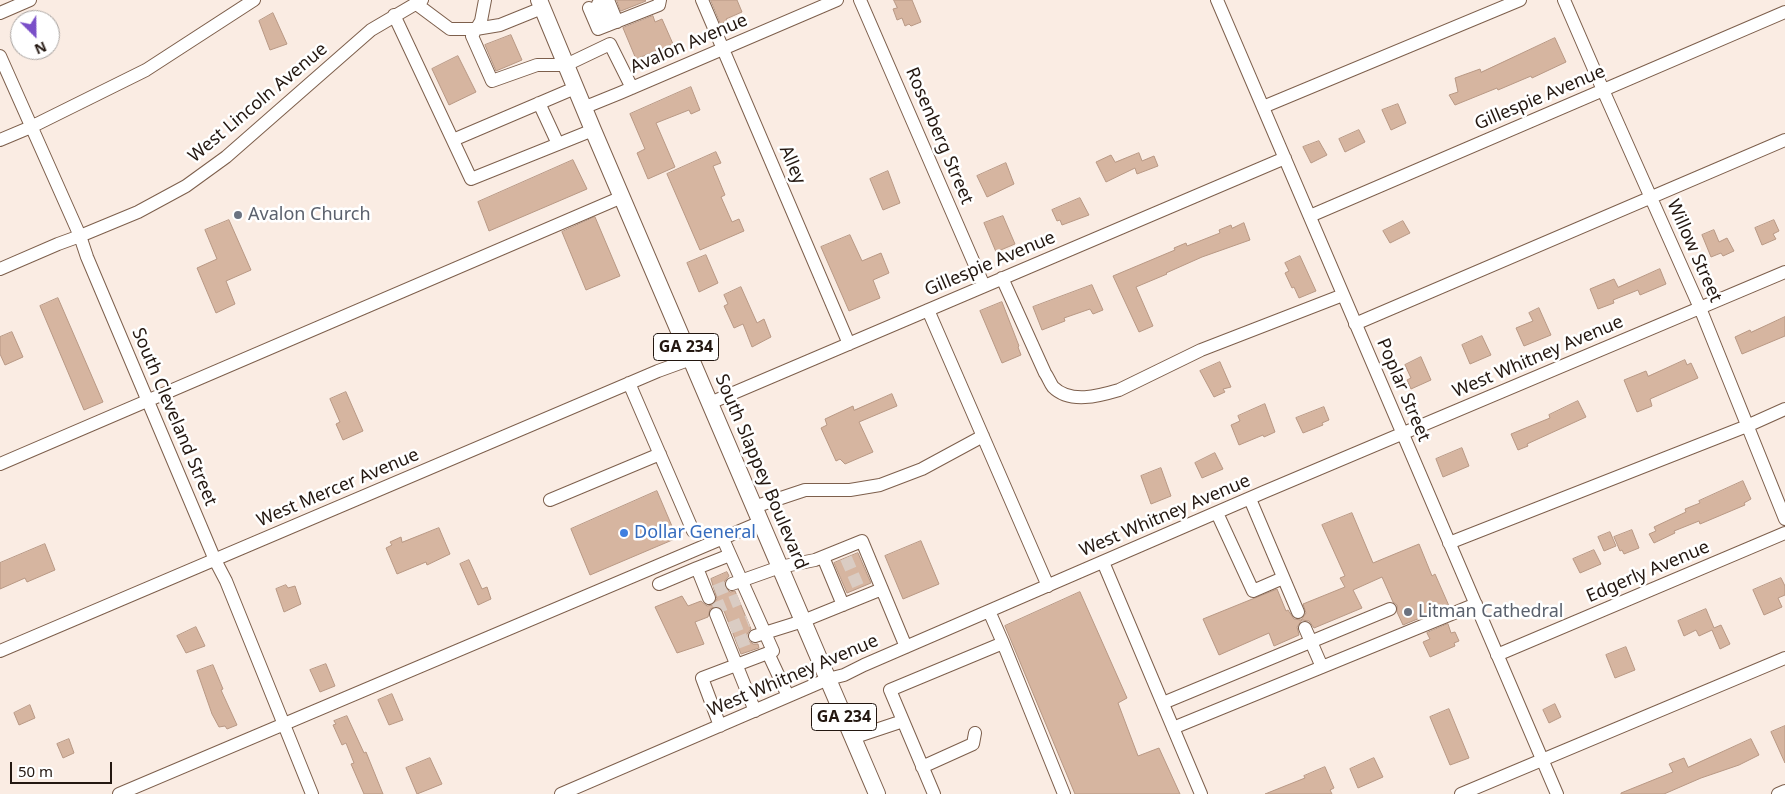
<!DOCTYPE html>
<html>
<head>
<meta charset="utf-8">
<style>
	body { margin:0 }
	#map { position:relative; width:1785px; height:794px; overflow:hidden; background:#faece3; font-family:"Noto Sans",sans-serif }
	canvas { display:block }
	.north { position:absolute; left:10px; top:10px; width:50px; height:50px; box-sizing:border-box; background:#fff; border:1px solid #a7a29f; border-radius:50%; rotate:157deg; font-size:14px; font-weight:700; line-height:20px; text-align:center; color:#231710 }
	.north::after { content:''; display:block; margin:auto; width:18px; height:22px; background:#7a4fc8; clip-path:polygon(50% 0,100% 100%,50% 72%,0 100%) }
	.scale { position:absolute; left:10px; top:762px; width:102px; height:22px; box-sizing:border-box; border:2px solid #231710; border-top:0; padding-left:6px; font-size:15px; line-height:18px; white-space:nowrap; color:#231710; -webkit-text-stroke:4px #fff; paint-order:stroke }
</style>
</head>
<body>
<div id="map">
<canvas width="1785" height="794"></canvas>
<div class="north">N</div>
<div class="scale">50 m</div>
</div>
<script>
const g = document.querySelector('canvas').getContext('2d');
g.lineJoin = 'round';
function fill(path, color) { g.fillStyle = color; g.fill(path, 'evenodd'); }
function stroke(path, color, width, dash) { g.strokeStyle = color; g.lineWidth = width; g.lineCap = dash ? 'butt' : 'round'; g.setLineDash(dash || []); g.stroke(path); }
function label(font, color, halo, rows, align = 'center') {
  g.font = font + ' "Noto Sans",sans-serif'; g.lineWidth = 5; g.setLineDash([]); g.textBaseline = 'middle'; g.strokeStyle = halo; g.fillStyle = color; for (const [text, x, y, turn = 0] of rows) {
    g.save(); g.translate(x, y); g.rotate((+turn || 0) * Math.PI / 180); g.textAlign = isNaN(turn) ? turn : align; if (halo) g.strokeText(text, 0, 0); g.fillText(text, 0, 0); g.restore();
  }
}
const building = new Path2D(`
	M617 0H645L646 1 621 11Z
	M711 0H737L742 12 726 19 727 21 721 24Z
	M894 0H912L921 22 911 26 909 24 905 26 902 18 897 20 893 9 897 8Z
	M273 13 287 44 270 50 259 21Z
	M653 16 655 22 662 19 673 44 636 59 623 28Z
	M511 35 522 60 496 71 485 45Z
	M1555 38 1566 62 1532 78 1531 76 1498 90 1497 88 1455 105 1449 95 1458 92 1455 78 1480 69 1481 72Z
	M458 56 476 92 449 105 432 69Z
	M691 87 700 110 691 114 689 110 656 123 675 167 648 179 637 153 645 149 630 114Z
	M1398 104 1406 123 1391 130 1382 110Z
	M1359 130 1365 142 1345 152 1339 139Z
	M1319 141 1327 155 1311 163 1303 147Z
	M716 152 721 163 713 166 725 195 721 197 732 222 739 219 744 231 700 250 667 174Z
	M1139 153 1142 161 1154 156 1158 166 1137 174 1135 168 1106 182 1096 162 1111 155 1115 162Z
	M573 160 587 189 489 231 478 202Z
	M1006 163 1014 184 987 197 977 176Z
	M888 171 900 203 883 210 870 179Z
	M1080 198 1089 215 1062 225 1060 220 1057 221 1052 210Z
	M1003 216 1015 244 996 252 984 223Z
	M595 217 620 276 586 290 562 232Z
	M229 220 251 270 226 281 235 304 216 313 197 268 217 259 205 230Z
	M1774 220 1779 231 1773 234 1776 239 1762 245 1755 228Z
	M1403 221 1410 233 1390 243 1383 231Z
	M1244 223 1250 240 1202 257 1166 273 1167 274 1136 287 1153 326 1139 332 1113 276 1175 250 1174 248 1186 243 1187 246 1220 233 1219 230 1231 225 1232 228Z
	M1714 230 1719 242 1727 238 1734 251 1723 256 1721 253 1711 257 1702 235Z
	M850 235 862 261 881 253 889 273 873 280 880 298 849 311 821 247Z
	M706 255 718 283 699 292 687 263Z
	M1300 256 1316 291 1299 298 1294 287 1292 288 1285 273 1289 271 1285 263Z
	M1660 269 1666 284 1640 295 1638 290 1613 300 1614 303 1598 309 1590 289 1614 279 1618 287Z
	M1092 285 1103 310 1093 314 1090 309 1064 318 1065 321 1042 330 1033 307Z
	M741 287 757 323 764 319 771 337 752 347 743 324 734 328 724 306 728 304 724 295Z
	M58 298 103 402 84 410 40 306Z
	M1002 302 1019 346 1018 347 1021 355 1002 363 980 311Z
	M1539 308 1551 335 1524 346 1516 328 1533 321 1529 313Z
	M1785 317V336L1742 354 1735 337 1750 330 1751 332Z
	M12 332 23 357 5 365 0 354V337Z
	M1482 336 1491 355 1470 364 1462 345Z
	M1421 357 1431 380 1411 389 1407 380 1411 378 1405 365Z
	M1685 360 1687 365 1691 363 1698 378 1650 399 1652 406 1637 412 1624 380 1646 371 1648 376Z
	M1220 362 1231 387 1223 389 1225 392 1214 397 1200 371Z
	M346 392 363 431 343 440 336 424 340 422 330 399Z
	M892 394 897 406 859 422 873 452 845 464 840 459 836 461 821 428 827 425 825 419 853 406 854 410Z
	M1578 401 1586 417 1527 444 1528 446 1518 450 1511 434 1550 418 1549 415Z
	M1265 404 1275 432 1264 437 1263 435 1239 445 1231 425 1240 421 1238 416Z
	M1324 407 1329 420 1322 423 1323 425 1303 433 1296 418Z
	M1462 448 1469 466 1443 477 1436 459Z
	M1215 453 1223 469 1202 478 1195 463Z
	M1161 468 1171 496 1151 504 1141 476Z
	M1743 481 1751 499 1744 503 1745 505 1700 524 1699 521 1674 531 1675 533 1654 543 1649 534 1656 531 1654 527 1686 512 1685 509 1700 503 1699 501Z
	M657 491 677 538 590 575 571 529Z
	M1352 513 1373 563 1419 544 1432 576 1435 574 1449 606 1403 625 1397 612V605L1393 602 1382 577 1353 590 1362 608 1314 628 1309 621 1302 620 1297 627 1299 635 1274 646 1269 633 1219 655 1203 619 1277 589 1286 611 1288 610 1294 619 1301 620 1306 613 1303 604 1345 587 1340 578 1345 576 1322 525Z
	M439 528 450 554 427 565 426 562 397 574 386 548 392 545 390 542 401 537 402 542Z
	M1632 530 1639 548 1624 554 1622 550 1620 551 1614 537Z
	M1610 532 1616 546 1604 551 1598 537Z
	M921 541 939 584 903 599 885 556Z
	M45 544 55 570 27 582 25 578 0 589V563Z
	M1594 550 1601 564 1580 573 1573 559Z
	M858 553 871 583 847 593 834 563Z
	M469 560 482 589 487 587 491 599 478 605 460 564Z
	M727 572 729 576 724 582 725 587 730 592 735 591 751 629 747 634V639L753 644H758L759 648 741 654 724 611 717 606 710 609 708 617 695 622 704 644 677 653 655 607 682 596 688 606 701 601 707 606 712 605 717 599 711 579Z
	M1781 578 1785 586V595L1778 598 1782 607 1764 615 1753 590Z
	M286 585 288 588 295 586 301 604 284 612 276 589Z
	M1080 592 1127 698 1118 703 1138 756 1159 748 1180 794H1075L1005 626Z
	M1706 609 1714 628 1721 625 1730 644 1720 649 1712 630 1699 636 1696 630 1684 636 1678 621Z
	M1448 624 1451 633 1455 632 1459 641 1454 643 1455 646 1430 657 1423 642 1430 639 1427 633Z
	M196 627 205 646 186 653 177 636Z
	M1626 647 1635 670 1615 678 1606 655Z
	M326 664 335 686 320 692 310 670Z
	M213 665 223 689 221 690 237 725 227 729 225 726 219 727 212 714 197 671Z
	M392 694 403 720 389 725 378 700Z
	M1555 704 1561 717 1549 723 1543 710Z
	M30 705 35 718 19 725 14 713Z
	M1449 709 1469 758 1450 765 1430 717Z
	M347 716 364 753 366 752 383 794H364L351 764 354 763 346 743 342 745 333 725 336 724 334 721Z
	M1785 726V763L1771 732Z
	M69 739 74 753 63 758 57 744Z
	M1751 739 1759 755 1739 765 1701 778 1664 794H1621V793L1673 772 1669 764 1684 758 1688 767Z
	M430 758 442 784 417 794 406 768Z
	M1374 758 1383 777 1358 788 1350 769Z
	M1325 767 1334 788 1330 790 1332 794H1265L1305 778 1304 776Z`);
const minorTunnel = new Path2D(`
	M846 558 859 588
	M715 591 732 584
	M714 609 739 599
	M730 628 748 621
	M737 643 755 636`);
const minor = new Path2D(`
	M485 0 481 21 472 36 492 81 537 65H566L610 44 632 88
	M608 0 617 22
	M702 0 849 344
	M860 0 984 286
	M1217 0 1557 794
	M1564 0 1603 90 1700 308 1785 519
	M415 3 450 29H476L500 25 542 8
	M598 4 608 25
	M589 8 598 29 659 5 660 0
	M0 13 30 0
	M394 15 471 179 593 130
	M0 56 80 236 87 257 215 560 226 581 312 794
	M539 103 558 144
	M1263 107 1520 0
	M583 108 620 93 837 0
	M0 140 31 127 146 70 254 0
	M453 140 575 88
	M1310 216 1785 12
	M0 269 58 244 80 236 138 212 186 186 226 157 371 30 422 0
	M1002 278 1045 373C1048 377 1050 383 1053 387 1070 404 1099 396 1119 390L1201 350 1343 295
	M928 310 1048 586
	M1355 324 1785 140
	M629 383 693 531
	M710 403 1285 158
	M0 464 622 197
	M1250 499 1298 612
	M550 500 660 454
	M754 507 805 490H850L880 485 922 469 983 436
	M1217 513 1253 591 1283 578
	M723 539 773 651 768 653 788 696
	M1449 543 1747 426 1785 409
	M823 557 843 605
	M1103 562 1201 794
	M659 584 697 568
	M732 584 780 567 815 560 862 541 906 647
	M709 598 697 568 730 555
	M989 611 1003 643
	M716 614 755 711
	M1305 628 1322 667
	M755 636 803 621 882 589
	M0 651 658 371 691 359
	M1497 655 1785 533
	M1163 703 1390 609
	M720 726 702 678 768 653
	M1173 728 1476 604
	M852 738 903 721
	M922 767 973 744 975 733
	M119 794 761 522
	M561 794 828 679 844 675 864 665 1264 492 1785 272
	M934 794 890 690 1003 643 1064 794
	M1461 794 1785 658
	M1778 794 1785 791`);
const major = new Path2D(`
	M539 0 593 130 877 794`);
const markers = [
	[238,215,5,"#6b7280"],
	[624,533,5,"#3f7fe0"],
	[1408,612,5,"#6b7280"]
];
const shields = [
	[686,347,65],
	[844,717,65]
];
const shieldNames = [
	["GA 234",686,347],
	["GA 234",844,717]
];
const streetNames = [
	["Avalon Avenue",689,44,-23],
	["Gillespie Avenue",1540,98,-23],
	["West Lincoln Avenue",258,103,-40],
	["Rosenberg Street",939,136,67],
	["Alley",792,165,67],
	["Willow Street",1694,251,66],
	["Gillespie Avenue",990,264,-23],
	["West Whitney Avenue",1538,357,-23],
	["Poplar Street",1403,390,67],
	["South Cleveland Street",174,417,67],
	["South Slappey Boulevard",761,472,67],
	["West Mercer Avenue",338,488,-23],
	["West Whitney Avenue",1165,516,-23],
	["Edgerly Avenue",1648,572,-23],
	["West Whitney Avenue",793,676,-23]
];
const worshipNames = [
	["Avalon Church",248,215],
	["Litman Cathedral",1418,612]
];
const shopNames = [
	["Dollar General",634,533]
];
fill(building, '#d6b5a0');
stroke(building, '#b89884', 1);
stroke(minorTunnel, '#daccc3', 12, [12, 6]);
stroke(minor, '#7d5f4c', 14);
stroke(major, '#7d5f4c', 18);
stroke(minor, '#fff', 12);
stroke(major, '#fff', 16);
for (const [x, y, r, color] of markers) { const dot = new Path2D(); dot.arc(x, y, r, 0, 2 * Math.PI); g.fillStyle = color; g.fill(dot); stroke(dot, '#fff', 2); }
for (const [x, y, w] of shields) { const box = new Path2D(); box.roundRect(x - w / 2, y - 13.5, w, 27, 4); g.fillStyle = '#fff'; g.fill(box); stroke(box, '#231710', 1); }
label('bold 16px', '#231710', null, shieldNames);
label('18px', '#231710', '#fff', streetNames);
label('18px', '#5b616d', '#fff', worshipNames, 'left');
label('18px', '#366cbe', '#fff', shopNames, 'left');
</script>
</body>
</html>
